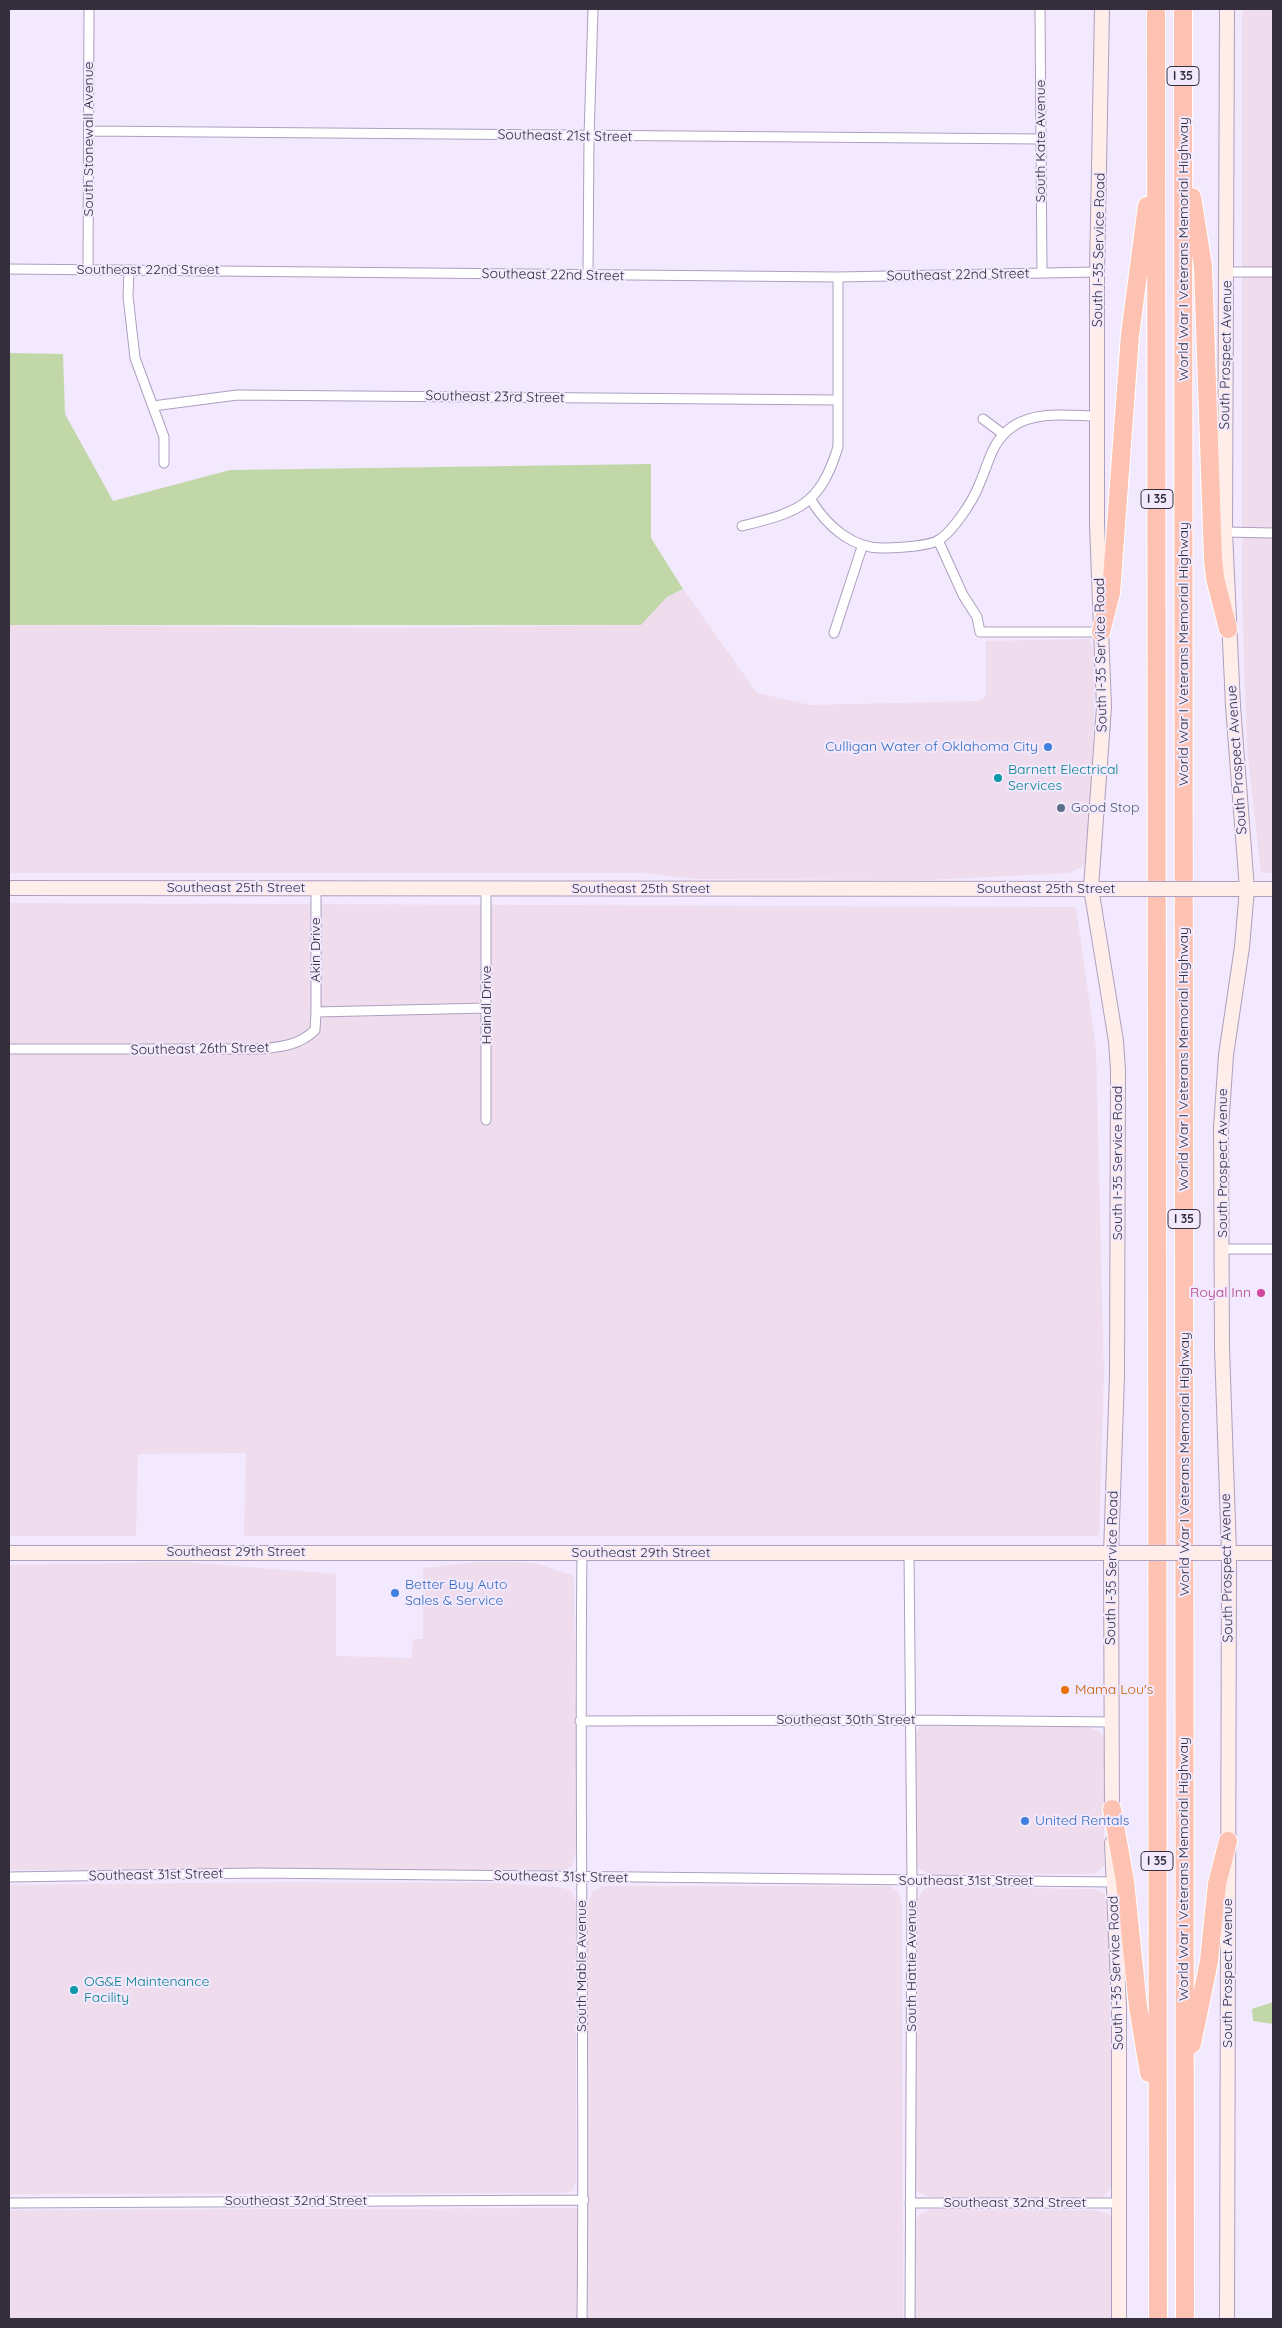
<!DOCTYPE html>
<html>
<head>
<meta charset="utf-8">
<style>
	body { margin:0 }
	#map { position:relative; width:1282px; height:2328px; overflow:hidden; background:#f2e9fe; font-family:Quicksand,sans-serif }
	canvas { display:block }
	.frame { position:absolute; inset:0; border:10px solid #352f3d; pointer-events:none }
</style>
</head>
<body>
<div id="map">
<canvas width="1282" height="2328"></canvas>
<div class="frame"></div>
</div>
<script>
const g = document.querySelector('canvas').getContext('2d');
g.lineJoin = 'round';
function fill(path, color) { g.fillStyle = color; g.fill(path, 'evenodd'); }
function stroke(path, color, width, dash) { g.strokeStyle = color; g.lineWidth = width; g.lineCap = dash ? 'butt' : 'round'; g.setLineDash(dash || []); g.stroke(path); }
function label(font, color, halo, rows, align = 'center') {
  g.font = font + ' Quicksand,sans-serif'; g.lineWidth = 4; g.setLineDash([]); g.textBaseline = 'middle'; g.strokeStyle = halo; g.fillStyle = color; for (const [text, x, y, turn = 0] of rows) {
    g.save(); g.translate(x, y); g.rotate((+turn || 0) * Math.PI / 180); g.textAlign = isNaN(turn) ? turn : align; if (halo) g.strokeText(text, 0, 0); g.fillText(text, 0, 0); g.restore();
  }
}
const industrial = new Path2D(`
	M1242 9H1273V873H1261L1247 749 1242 596Z
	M683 589 757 693 810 705 978 701 986 696V641L1090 639 1096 659 1092 775 1087 845 1084 866 1069 873 929 880 695 879 642 873H9V625L389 628 641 625 667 597Z
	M9 903 1076 907 1096 1048 1104 1375 1099 1536H244L246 1453 138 1454 136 1536H9Z
	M184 1562 336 1574V1656L412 1658 413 1639H423V1568L477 1562 535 1563 571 1575 574 1578 577 1805 576 1852 572 1866 565 1871 9 1870V1565Z
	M933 1725 1088 1727 1099 1731 1104 1739V1866L1096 1873 1091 1874H929L919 1869 915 1859V1735L920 1726Z
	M283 1882 496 1883 558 1887 571 1890 576 1903V2182L573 2190 566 2193 9 2194V1885Z
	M603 1886H890L899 1893 902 1905 903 2319H9V2210L588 2208V1903L593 1891Z
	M933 1887 1096 1889 1105 1894 1110 1957 1112 2176 1111 2186 1105 2196 1101 2198 929 2197 916 2191V1900L924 1889Z
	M930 2209 1094 2210 1109 2214 1112 2219V2319H915L916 2220 920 2214Z`);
const green = new Path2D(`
	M9 353 63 354 65 414 113 501 230 470 651 464V538L683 589 667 597 641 625H9Z
	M1273 2002V2024L1253 2021 1252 2009Z`);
const street = new Path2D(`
	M1040 9 1042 273
	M89 131 1041 139
	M9 269 838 277 1097 272
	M88 270 89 9
	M129 270 128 296 135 358 164 437V463
	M1227 272H1273
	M588 275 589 137 593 9
	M153 406 237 395 838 400
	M983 419 1003 434
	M811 500C827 526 853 550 886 548 898 548 929 546 939 540 953 531 973 501 979 485 989 463 991 442 1012 427 1036 410 1070 416 1098 416
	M742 526C799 512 820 505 838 447V277
	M1225 532 1273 533
	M938 540 963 595 977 617 980 632H1101
	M834 633 862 547
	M316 1012V888
	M9 1049H261C281 1047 300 1045 315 1030L316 1012 487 1008
	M486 1120V889
	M1222 1249H1273
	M582 1553C579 1809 585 2064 582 2319
	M909 1553 912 1880 910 2319
	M580 1721 911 1720 1111 1722
	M9 1877 257 1873 1113 1882
	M9 2203 584 2200
	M910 2203H1119`);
const secondary = new Path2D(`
	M1102 9 1097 272V524L1104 707 1091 888 1116 1041 1118 1070 1117 1376 1111 1553 1112 1819
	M9 888 1131 889
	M1215 889H1273
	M9 1553H1132
	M1209 1553H1273
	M1112 1843 1119 2007V2319
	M1227 2319 1229 1553 1222 1348 1221 1128 1226 1055 1242 947 1247 889 1233 706 1225 532 1227 9`);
const highway = new Path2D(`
	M1156 9 1158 2319
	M1183 9 1185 2319
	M1192 197 1203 266 1213 559 1215 578 1228 629
	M1101 632 1111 593 1130 335 1147 206
	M1112 1809 1125 1881 1138 2007 1149 2073
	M1192 2044 1209 1961 1217 1884 1228 1841`);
const secondaryBridge = new Path2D(`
	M1131 889H1215
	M1132 1553H1209`);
const markers = [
	[1048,747,5,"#3f7fe0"],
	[998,778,5,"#0f9aa8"],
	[1061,808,5,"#5c6f8a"],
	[1261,1293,5,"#d1479c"],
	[395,1593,5,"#3f7fe0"],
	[1065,1690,5,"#e8710a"],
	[1025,1821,5,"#3f7fe0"],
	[74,1990,5,"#0f9aa8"]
];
const shields = [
	[1183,76,32],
	[1157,499,32],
	[1184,1219,32],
	[1157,1861,32]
];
const shieldNames = [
	["I 35",1183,76],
	["I 35",1157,499],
	["I 35",1184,1219],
	["I 35",1157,1861]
];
const streetNames = [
	["Southeast 21st Street",565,136,1],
	["South Stonewall Avenue",89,139,-90],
	["South Kate Avenue",1041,141,-90],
	["World War I Veterans Memorial Highway",1184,249,-90],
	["South I-35 Service Road",1099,250,-89],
	["Southeast 22nd Street",148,270],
	["Southeast 22nd Street",553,275,1],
	["Southeast 22nd Street",958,275,-1],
	["South Prospect Avenue",1226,355,-89],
	["Southeast 23rd Street",495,397,1],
	["World War I Veterans Memorial Highway",1184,654,-90],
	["South I-35 Service Road",1101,655,-91],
	["South Prospect Avenue",1237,760,-94],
	["Southeast 25th Street",236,888],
	["Southeast 25th Street",641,889],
	["Southeast 25th Street",1046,889],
	["Akin Drive",316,950,-90],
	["Haindl Drive",487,1005,-90],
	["Southeast 26th Street",200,1049,-1],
	["World War I Veterans Memorial Highway",1184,1059,-90],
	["South I-35 Service Road",1118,1163,-90],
	["South Prospect Avenue",1223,1163,-90],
	["World War I Veterans Memorial Highway",1185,1464,-90],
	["Southeast 29th Street",236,1552],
	["Southeast 29th Street",641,1553],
	["South I-35 Service Road",1112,1568,-89],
	["South Prospect Avenue",1227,1568,-91],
	["Southeast 30th Street",846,1720],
	["World War I Veterans Memorial Highway",1184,1869,-90],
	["Southeast 31st Street",156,1875,-1],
	["Southeast 31st Street",561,1877,1],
	["Southeast 31st Street",966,1881],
	["South Mable Avenue",582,1966,-90],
	["South Hattie Avenue",912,1966,-90],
	["South I-35 Service Road",1116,1973,-92],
	["South Prospect Avenue",1228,1973,-90],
	["Southeast 32nd Street",296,2201],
	["Southeast 32nd Street",1015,2203]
];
const shopNames = [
	["Culligan Water of Oklahoma City",1038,747,"right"],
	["Better Buy Auto",405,1585],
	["Sales & Service",405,1601],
	["United Rentals",1035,1821]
];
const cultureNames = [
	["Barnett Electrical",1008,770],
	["Services",1008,786],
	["OG&E Maintenance",84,1982],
	["Facility",84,1998]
];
const serviceNames = [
	["Good Stop",1071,808]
];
const hotelNames = [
	["Royal Inn",1251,1293]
];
const foodNames = [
	["Mama Lou's",1075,1690]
];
fill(industrial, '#efddee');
fill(green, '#c2d7a8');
stroke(street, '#ad9fc0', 11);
stroke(secondary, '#ad9fc0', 16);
stroke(highway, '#fff', 20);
stroke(street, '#fff', 9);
stroke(secondary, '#feede8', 14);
stroke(highway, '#fdc2b1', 18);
stroke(secondaryBridge, '#ad9fc0', 16, []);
stroke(secondaryBridge, '#feede8', 14);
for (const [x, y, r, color] of markers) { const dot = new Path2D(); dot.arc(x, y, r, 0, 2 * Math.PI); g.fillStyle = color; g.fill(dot); stroke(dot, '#f2e9fe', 2); }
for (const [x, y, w] of shields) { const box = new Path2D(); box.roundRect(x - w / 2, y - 9.5, w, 19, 4); g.fillStyle = '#f2e9fe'; g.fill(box); stroke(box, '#352f3d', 1); }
label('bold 12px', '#352f3d', null, shieldNames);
label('14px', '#352f3d', '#f2e9fe', streetNames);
label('14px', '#366cbe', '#f2e9fe', shopNames, 'left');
label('14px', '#0d838f', '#f2e9fe', cultureNames, 'left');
label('14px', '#4e5e75', '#f2e9fe', serviceNames, 'left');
label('14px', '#b23c85', '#f2e9fe', hotelNames, 'right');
label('14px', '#c56008', '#f2e9fe', foodNames, 'left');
</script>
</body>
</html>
